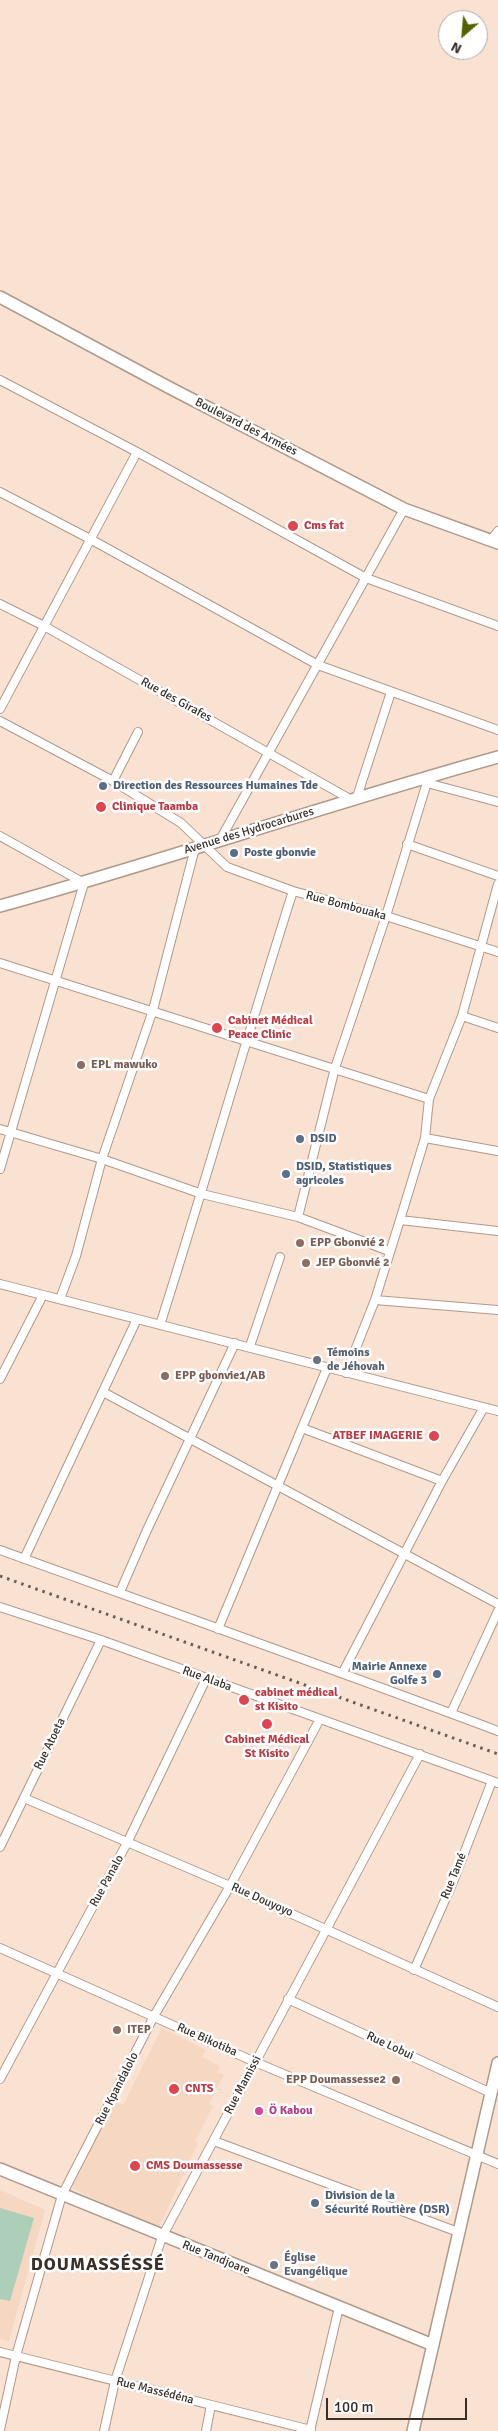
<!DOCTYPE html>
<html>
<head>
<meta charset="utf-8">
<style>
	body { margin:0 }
	#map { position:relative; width:498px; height:2431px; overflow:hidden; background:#f9e2d2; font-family:Signika,sans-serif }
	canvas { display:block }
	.north { position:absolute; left:438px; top:10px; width:50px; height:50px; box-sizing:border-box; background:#fff; border:1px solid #afaca9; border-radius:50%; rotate:207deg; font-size:14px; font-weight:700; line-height:20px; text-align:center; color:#382f29 }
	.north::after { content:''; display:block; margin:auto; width:18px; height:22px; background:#566202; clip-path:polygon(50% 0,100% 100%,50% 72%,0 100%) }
	.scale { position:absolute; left:326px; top:2398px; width:141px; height:22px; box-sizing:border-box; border:2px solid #382f29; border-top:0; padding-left:6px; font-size:15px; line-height:18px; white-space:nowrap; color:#382f29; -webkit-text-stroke:4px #fff; paint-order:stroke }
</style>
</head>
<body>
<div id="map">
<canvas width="498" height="2431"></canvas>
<div class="north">N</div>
<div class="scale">100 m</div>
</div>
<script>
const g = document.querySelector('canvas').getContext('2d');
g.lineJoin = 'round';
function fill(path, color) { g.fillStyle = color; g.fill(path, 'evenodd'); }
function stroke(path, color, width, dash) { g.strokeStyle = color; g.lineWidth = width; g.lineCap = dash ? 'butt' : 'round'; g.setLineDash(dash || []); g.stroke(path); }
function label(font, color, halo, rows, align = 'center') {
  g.font = font + ' Signika,sans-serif'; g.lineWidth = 5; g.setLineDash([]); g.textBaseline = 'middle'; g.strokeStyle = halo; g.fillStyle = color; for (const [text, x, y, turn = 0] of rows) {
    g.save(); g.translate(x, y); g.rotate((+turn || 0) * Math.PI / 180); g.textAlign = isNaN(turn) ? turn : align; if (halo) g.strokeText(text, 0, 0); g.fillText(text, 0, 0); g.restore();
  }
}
const built = new Path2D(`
	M162 2028 206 2050 202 2057 220 2066 218 2072 224 2075 209 2104 213 2106 195 2142 198 2143 158 2229 72 2188 114 2100 123 2105Z
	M0 2190 45 2210 9 2341 0 2339Z`);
const green = new Path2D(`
	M0 2208 34 2218 10 2301 0 2299Z`);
const street = new Path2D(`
	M0 380 137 452 366 578 498 626
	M0 492 92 540 318 665 498 730
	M491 540 498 531
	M0 604 44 626 350 799
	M0 709 137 452
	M0 721 113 781 181 823 227 867 293 891 386 916 498 952
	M113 781 138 732
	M427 783 498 802
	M357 797 391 692
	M0 836 84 883 0 1169
	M220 840 404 509
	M407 844 498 876
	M0 963 429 1099
	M462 1016 498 1028
	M0 1129 102 1159 202 1194 298 1217 389 1251
	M425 1138 498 1151
	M298 1217 335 1068 386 916 429 776
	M400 1220 498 1231
	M0 1284 498 1411
	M60 1299 76 1256 102 1159 153 1010 195 848
	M375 1300 498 1310
	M160 1325C206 1181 247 1035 293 891
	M250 1346 280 1257
	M346 1373 375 1300 400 1220 425 1138 429 1099 462 1016 498 884
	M0 1379 43 1295
	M103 1392 498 1604
	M302 1428 442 1481
	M0 1550C166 1610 333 1669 498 1731
	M24 1559 137 1319
	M120 1592 147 1530 235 1343
	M0 1607 101 1640 498 1783
	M218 1629 327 1368
	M343 1672 442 1481 483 1409
	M451 1713 498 1611
	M24 1798 230 1886 498 2007
	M0 1847 101 1640
	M0 1948 255 2062 498 2164
	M414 1970 453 1882 492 1781
	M288 1999 491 2093
	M0 2079 127 1843 206 1679
	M214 2141 458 2232
	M0 2352 311 2430
	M0 2430 16 2356 62 2195 154 2016 230 1886 320 1719
	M104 2431 115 2381 162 2237 420 1754
	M206 2431 211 2405
	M310 2431 339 2307`);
const secondary = new Path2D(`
	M0 297 170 388 404 509 498 543
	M0 906C167 860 331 803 498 757
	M0 2169 433 2345
	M413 2431 498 2063`);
const rail = new Path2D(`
	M0 1576 498 1754`);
const markers = [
	[293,526,6,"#e0444e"],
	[103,786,5,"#5c6f8a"],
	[101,807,6,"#e0444e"],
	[234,853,5,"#5c6f8a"],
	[217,1028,6,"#e0444e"],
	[81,1065,5,"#8d6e63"],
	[300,1139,5,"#5c6f8a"],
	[286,1174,5,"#5c6f8a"],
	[300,1243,5,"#8d6e63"],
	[306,1263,5,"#8d6e63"],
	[317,1360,5,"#6b7280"],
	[165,1376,5,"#8d6e63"],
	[434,1436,6,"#e0444e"],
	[437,1674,5,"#5c6f8a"],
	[244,1700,6,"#e0444e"],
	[267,1724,6,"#e0444e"],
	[117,2030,5,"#8d6e63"],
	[396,2080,5,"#8d6e63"],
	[174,2089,6,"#e0444e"],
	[259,2111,5,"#d1479c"],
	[135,2166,6,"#e0444e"],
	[315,2203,5,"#5c6f8a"],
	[274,2265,5,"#6b7280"]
];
const streetNames = [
	["Boulevard des Armées",246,427,27],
	["Rue des Girafes",176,700,29],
	["Avenue des Hydrocarbures",249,831,-17],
	["Rue Bombouaka",346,906,15],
	["Rue Alaba",207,1679,20],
	["Rue Atoeta",50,1744,-64],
	["Rue Tamé",454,1876,-68],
	["Rue Panalo",107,1881,-61],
	["Rue Douyoyo",262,1900,24],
	["Rue Bikotiba",207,2040,24],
	["Rue Lobui",390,2046,25],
	["Rue Mamissi",243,2085,-62],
	["Rue Kpandalolo",117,2089,-63],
	["Rue Tandjoare",216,2258,22],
	["Rue Massédéna",155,2391,14]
];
const healthNames = [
	["Cms fat",304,526],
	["Clinique Taamba",112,807],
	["Cabinet Médical",228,1021],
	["Peace Clinic",228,1035],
	["ATBEF IMAGERIE",423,1436,"right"],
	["cabinet médical",255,1693],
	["st Kisito",255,1707],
	["Cabinet Médical",267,1740,"center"],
	["St Kisito",267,1754,"center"],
	["CNTS",185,2089],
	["CMS Doumassesse",146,2166]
];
const serviceNames = [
	["Direction des Ressources Humaines Tde",113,786],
	["Poste gbonvie",244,853],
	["DSID",310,1139],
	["DSID, Statistiques",296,1167],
	["agricoles",296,1181],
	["Mairie Annexe",427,1667,"right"],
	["Golfe 3",427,1681,"right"],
	["Division de la",325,2196],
	["Sécurité Routière (DSR)",325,2210]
];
const educationNames = [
	["EPL mawuko",91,1065],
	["EPP Gbonvié 2",310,1243],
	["JEP Gbonvié 2",316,1263],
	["EPP gbonvie1/AB",175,1376],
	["ITEP",127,2030],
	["EPP Doumassesse2",386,2080,"right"]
];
const worshipNames = [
	["Témoins",327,1353],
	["de Jéhovah",327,1367],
	["Église",284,2258],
	["Evangélique",284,2272]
];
const hotelNames = [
	["Ö Kabou",269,2111]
];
const districtNames = [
	["DOUMASSÉSSÉ",98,2265]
];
fill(built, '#f5d7c2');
fill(green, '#adceb8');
stroke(street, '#af998a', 10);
stroke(secondary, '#af998a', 14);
stroke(street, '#fff', 8);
stroke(secondary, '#fff', 11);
stroke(rail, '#695c54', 3, [2.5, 5]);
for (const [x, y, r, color] of markers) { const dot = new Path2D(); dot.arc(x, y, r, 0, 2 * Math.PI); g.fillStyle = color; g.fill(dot); stroke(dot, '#fff', 2); }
label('12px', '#382f29', '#fff', streetNames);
label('bold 12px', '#be3a42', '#fff', healthNames, 'left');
label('bold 12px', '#4e5e75', '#fff', serviceNames, 'left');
label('bold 12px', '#785e54', '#fff', educationNames, 'left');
label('bold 12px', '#5b616d', '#fff', worshipNames, 'left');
label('bold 12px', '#b23c85', '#fff', hotelNames, 'left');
g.letterSpacing = '1px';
label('bold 18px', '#382f29', '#fff', districtNames);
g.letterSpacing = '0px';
</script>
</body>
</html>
